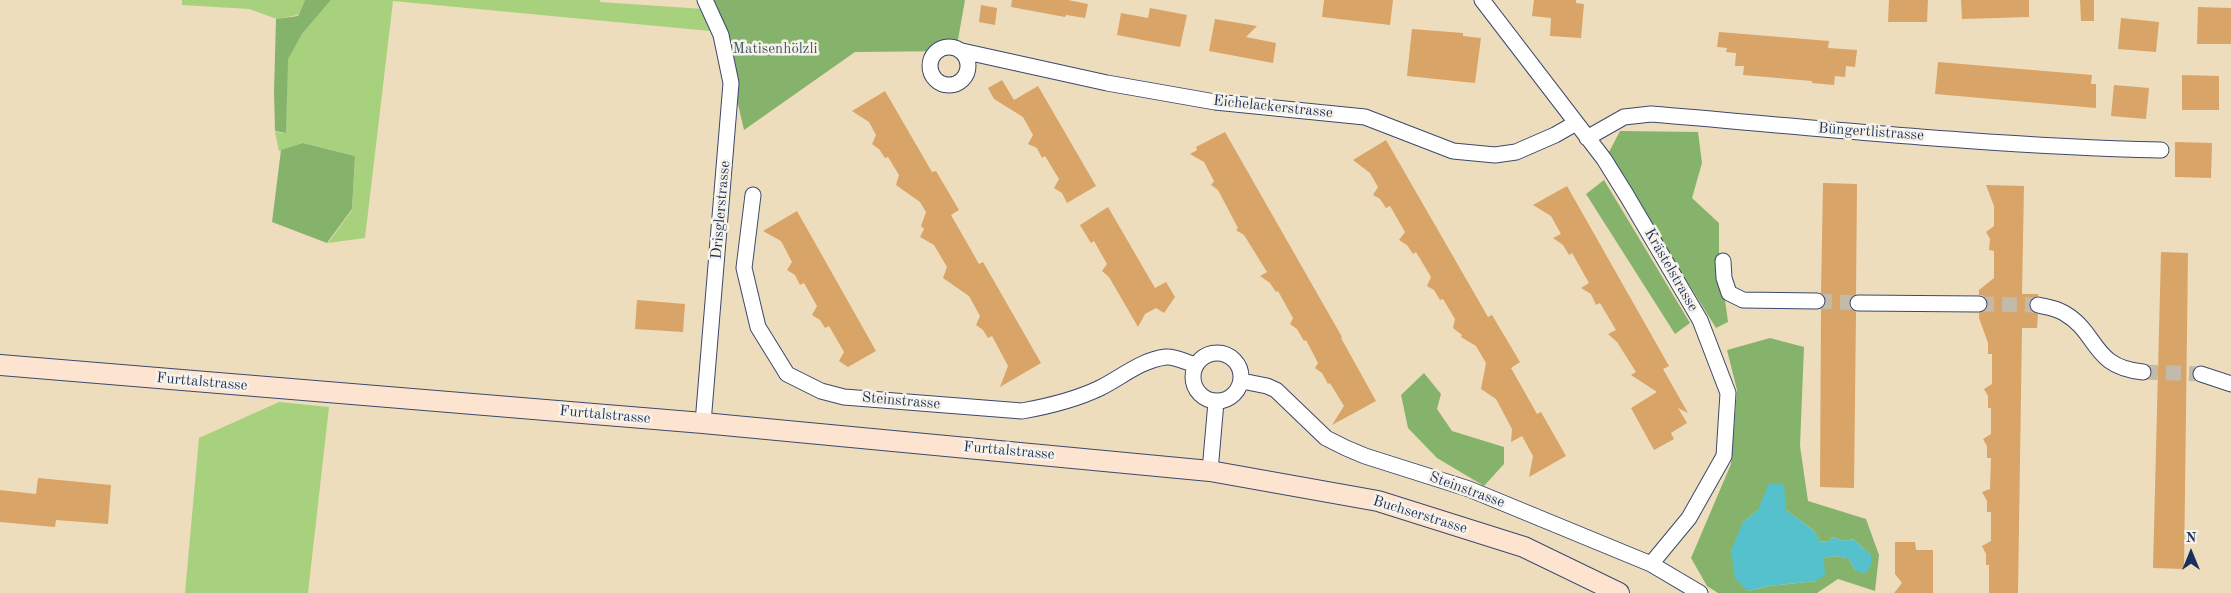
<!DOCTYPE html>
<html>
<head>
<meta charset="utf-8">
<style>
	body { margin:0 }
	#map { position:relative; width:2231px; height:593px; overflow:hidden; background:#eeddbc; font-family:"Old Standard TT",serif }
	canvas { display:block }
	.north { position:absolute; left:2166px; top:528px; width:50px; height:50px; -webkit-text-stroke:4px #f7f3e8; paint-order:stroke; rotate:0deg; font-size:14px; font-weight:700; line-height:20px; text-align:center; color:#1b2f5e }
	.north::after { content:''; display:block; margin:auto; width:18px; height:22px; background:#1b2f5e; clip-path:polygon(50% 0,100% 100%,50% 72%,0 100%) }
</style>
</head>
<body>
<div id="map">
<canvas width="2231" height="593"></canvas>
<div class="north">N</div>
</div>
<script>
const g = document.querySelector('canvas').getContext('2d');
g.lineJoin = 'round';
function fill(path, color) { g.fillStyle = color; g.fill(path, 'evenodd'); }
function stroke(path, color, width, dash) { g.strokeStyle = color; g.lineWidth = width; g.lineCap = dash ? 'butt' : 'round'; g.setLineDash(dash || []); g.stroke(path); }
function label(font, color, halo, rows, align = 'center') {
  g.font = font + ' "Old Standard TT",serif'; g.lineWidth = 5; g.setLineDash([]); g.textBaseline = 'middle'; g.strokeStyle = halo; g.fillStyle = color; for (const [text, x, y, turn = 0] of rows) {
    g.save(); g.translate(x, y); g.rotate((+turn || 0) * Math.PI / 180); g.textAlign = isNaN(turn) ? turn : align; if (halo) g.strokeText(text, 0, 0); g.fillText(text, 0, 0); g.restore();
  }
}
const green = new Path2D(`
	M182 0H305L298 15 277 19 249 9 182 5Z
	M331 0H600V2L704 9 710 31 393 1 365 238 328 243 352 210 355 156 303 143 279 151 275 132 286 133 287 59 302 34Z
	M279 402 329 407 308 593H185L199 438Z`);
const forest = new Path2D(`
	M305 0H331L302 34 288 59 286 133 275 131 274 92 276 19 298 16Z
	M714 0H965L956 51 855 52 744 130Z
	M1620 131 1698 132 1702 163 1692 198 1719 223V255L1728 322 1716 328 1608 154Z
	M303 143 355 156 352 209 327 243 272 222 281 150Z
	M1604 180 1690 323 1675 334 1586 194Z
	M1770 338 1804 347 1800 446 1808 501 1866 519 1879 555 1875 591 1838 579 1817 593H1718L1707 586 1691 558 1731 464 1737 390 1727 350ZM1758 510H1786L1813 530 1820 541 1829 542 1832 537 1845 541 1853 539 1871 555 1855 570 1848 558 1835 556 1824 558 1816 581 1769 586 1748 591 1743 522Z
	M1424 373 1441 394 1437 409 1452 431 1504 447V464L1484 486 1437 458 1408 428 1401 395Z`);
const water = new Path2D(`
	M1773 483 1784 485 1786 510 1813 530 1820 541 1829 542 1832 537 1845 541 1853 539 1871 555V565L1865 574 1855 570 1848 558 1835 556 1824 558 1825 575 1816 581 1769 586 1748 591 1735 579 1731 551 1743 522 1758 510 1768 485Z`);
const building = new Path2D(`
	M1012 0H1068L1088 4 1085 18 1066 15 1065 17 1011 7Z
	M1324 0H1393L1390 25 1322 17Z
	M1534 0H1576V3L1584 4 1581 38 1550 36 1551 18 1532 16Z
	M1889 0H1928L1927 22H1888Z
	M1961 0H2029V17L1962 19Z
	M2080 0H2094V21H2081Z
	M981 5 997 8 995 25 979 22Z
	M2198 7 2231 8V44H2197Z
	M1150 8 1187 15 1180 47 1117 35 1121 13 1148 18Z
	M2121 18 2159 22 2156 52 2118 49Z
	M1215 19 1257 26 1246 37 1276 43 1273 63 1209 51Z
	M1412 29 1463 33V36L1481 38 1475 83 1407 76Z
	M1719 32 1829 41 1828 48 1857 50 1855 67 1846 66 1845 77 1835 76 1834 85 1812 83V81L1743 75 1744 66H1735L1736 53 1726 52 1727 48 1717 47Z
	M1938 62 2092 75 2091 84H2096V108L1935 94Z
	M2182 75 2219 76V110H2182Z
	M1002 80 1014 100 1038 86 1096 186 1067 203 1062 193 1054 188 1059 179 1045 156 1042 158 1037 148 1028 144 1033 135 1023 117 994 99 988 88Z
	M2114 85 2149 88 2146 119 2111 116Z
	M885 91 932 172 936 171 959 210 951 215 979 264 983 262 1041 363 1000 387 1008 366 992 336 988 338 983 330 976 325 980 316 969 296 943 278 947 267 934 245 920 237 924 229 921 226 926 212 920 202 896 185 899 175 888 157 885 158 879 149 872 144 876 135 869 122 852 111Z
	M1225 132 1342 337 1341 338 1376 401 1332 425 1344 406 1330 383 1328 384 1322 373 1315 368 1318 363 1306 340 1304 341 1297 329 1290 324 1293 318 1278 291 1276 292 1270 283 1260 276 1267 272 1244 235 1236 230 1238 228 1218 190 1211 185 1214 181 1204 162 1190 154 1197 150 1196 147Z
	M1386 140 1488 317 1492 315 1520 362 1511 368 1537 414 1541 412 1566 456 1529 477 1533 456 1522 436 1511 442 1512 429 1496 399 1481 389 1486 363 1476 346 1461 337 1462 335 1453 328 1455 319 1443 299 1440 300 1434 290 1427 286 1431 277 1416 252 1413 254 1407 245 1399 240 1405 232 1390 206 1386 208 1380 199 1373 195 1378 187 1370 173 1353 160Z
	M2175 142 2212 143 2211 178 2175 177Z
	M1823 183 1857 184 1856 294 1850 298 1849 302 1850 308 1856 312 1854 488 1820 487 1821 309 1826 301 1821 293Z
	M1986 185 2024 186 2022 294H2038V296L2031 298 2029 304 2031 312 2038 314 2037 328H2022L2018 593H1989V565H1986V554L1982 546 1991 541V512H1987V501L1982 492 1990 489 1991 458H1987V446L1983 439 1991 434V408H1988V396L1984 389 1992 384V354H1988V343L1979 318V313L1987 309 1988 304 1984 296 1979 295V290L1994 278V251L1989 250 1990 239 1986 232 1994 226V206Z
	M1567 186 1669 366 1663 369 1688 413 1678 408 1687 423 1671 433 1674 439 1654 450 1631 408 1657 392 1631 375 1636 372 1617 342 1608 334 1616 330 1600 303 1596 305 1591 294 1581 288 1589 283 1572 253 1569 255 1563 245 1553 238 1561 234 1551 216 1533 205Z
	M1108 207 1155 288 1166 282 1175 297 1164 313 1156 308 1145 314 1138 327 1109 277 1102 271 1107 264 1094 241 1091 243 1080 225Z
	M797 211 876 351 848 367 839 361 844 352 829 326 825 328 820 320 812 315 817 306 804 283 800 285 795 275 787 270 792 262 781 241 763 231Z
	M2161 252 2188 253 2184 569 2153 568Z
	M637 300 685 304 683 332 635 329Z
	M38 478 111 485 108 524 56 520 55 527 0 522V490L36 494Z
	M1895 542H1915L1916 550H1933V593H1894L1902 583 1895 574Z`);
const minorTunnel = new Path2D(`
	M1817 301 1858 303
	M1979 304 2038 305
	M2143 372 2201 374`);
const minor = new Path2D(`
	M1482 0 1604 159 1627 196 1700 320 1728 393 1724 456 1689 518 1651 564
	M930 66a19 19 0 1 1 38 0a19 19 0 1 1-38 0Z
	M962 51 1107 83 1215 102 1365 117 1453 151 1495 155 1516 152 1555 135 1576 123
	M1587 138 1624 117 1651 114C1820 128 1991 146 2161 150
	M753 195 744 268 758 327 787 374 821 391 844 397 1022 411C1050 406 1075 400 1100 388 1122 377 1141 360 1166 357 1175 356 1187 363 1196 365
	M1723 261 1724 278 1729 293 1743 300 1817 301
	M1858 303 1979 304
	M2038 305C2047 307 2056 308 2064 313 2099 333 2091 367 2143 372
	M1193 377a24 24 0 1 1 48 0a24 24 0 1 1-48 0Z
	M2201 374 2231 384
	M1242 381 1267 386 1276 390 1326 438 1346 448 1365 456 1469 489 1651 564 1700 593
	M703 423 731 83 721 35 705 0
	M1210 471 1216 402`);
const secondary = new Path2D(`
	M0 365 703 423 1210 471 1378 501 1524 547 1619 593`);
const parkNames = [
	["Matisenhölzli",775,49]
];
const streetNames = [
	["Eichelackerstrasse",1273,107,6],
	["Büngertlistrasse",1871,132,4],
	["Drisglerstrasse",721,210,-85],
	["Krästelstrasse",1671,270,60],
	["Furttalstrasse",202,382,5],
	["Steinstrasse",901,401,5],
	["Furttalstrasse",605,415,5],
	["Furttalstrasse",1009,451,5],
	["Steinstrasse",1467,490,20],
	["Buchserstrasse",1420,515,17]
];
fill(green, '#a8d17d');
fill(forest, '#86b36c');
fill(water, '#54c1cc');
fill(building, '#d8a467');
stroke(minorTunnel, '#c4baa9', 15, [15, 8]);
stroke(minor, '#3b496c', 17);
stroke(secondary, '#3b496c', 22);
stroke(minor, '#fff', 15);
stroke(secondary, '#fde4d1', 20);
label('15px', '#3e5866', '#f7f3e8', parkNames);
label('15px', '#1b2f5e', '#f7f3e8', streetNames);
</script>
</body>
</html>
